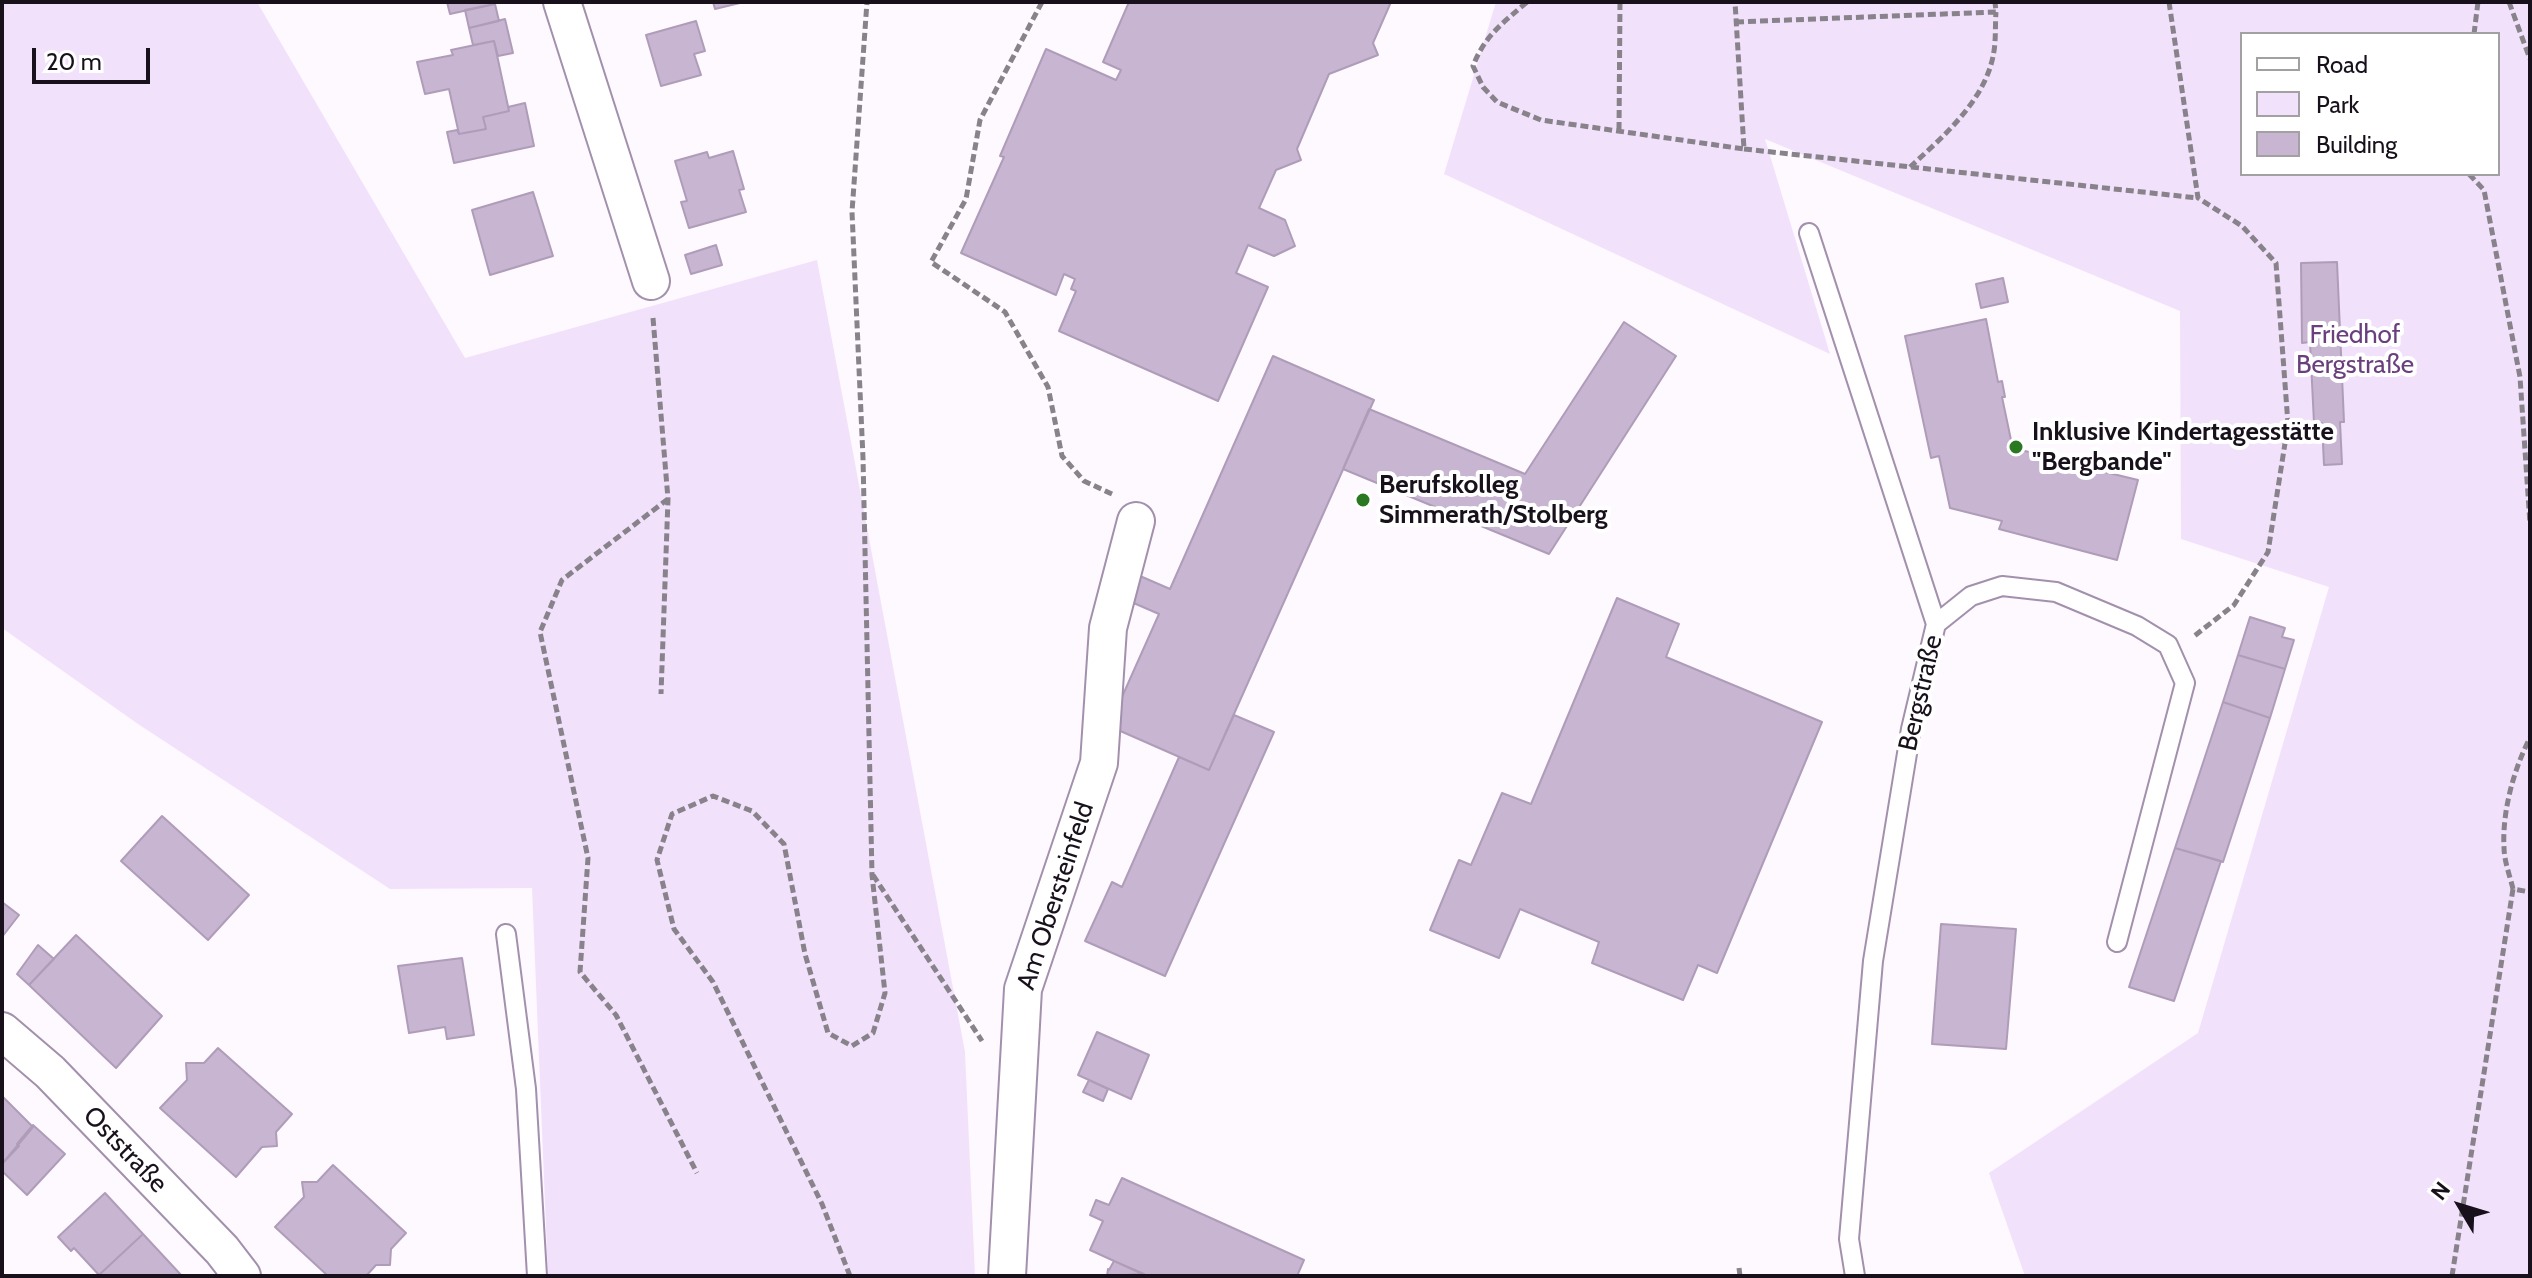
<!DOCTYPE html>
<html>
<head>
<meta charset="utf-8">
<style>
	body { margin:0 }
	#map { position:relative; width:2532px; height:1278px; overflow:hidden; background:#fdf9ff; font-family:Cabin,sans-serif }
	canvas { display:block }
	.frame { position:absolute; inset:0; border:4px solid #18111c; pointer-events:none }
	.legend { position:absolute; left:2240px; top:32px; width:260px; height:144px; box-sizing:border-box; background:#fff; border:2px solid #a3a0a4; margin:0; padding:10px 14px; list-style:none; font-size:24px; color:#18111c }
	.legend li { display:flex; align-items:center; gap:16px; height:40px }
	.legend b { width:40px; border:2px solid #a3a0a4 }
	.north { position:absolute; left:2420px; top:1166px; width:80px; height:80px; -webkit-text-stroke:6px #fff; paint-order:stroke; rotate:308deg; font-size:22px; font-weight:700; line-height:32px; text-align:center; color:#18111c }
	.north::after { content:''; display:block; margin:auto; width:28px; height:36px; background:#18111c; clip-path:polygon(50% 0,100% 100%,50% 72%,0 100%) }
	.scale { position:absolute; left:32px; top:48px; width:118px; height:36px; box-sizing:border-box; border:4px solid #18111c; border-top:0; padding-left:10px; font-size:24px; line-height:28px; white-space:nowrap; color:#18111c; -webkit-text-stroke:6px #fff; paint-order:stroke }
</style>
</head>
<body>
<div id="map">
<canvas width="2532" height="1278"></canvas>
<div class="frame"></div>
<ul class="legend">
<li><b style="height:10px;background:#fff"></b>Road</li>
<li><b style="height:22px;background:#f2e1fb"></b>Park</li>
<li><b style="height:22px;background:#c8b5d2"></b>Building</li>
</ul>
<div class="north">N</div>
<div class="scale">20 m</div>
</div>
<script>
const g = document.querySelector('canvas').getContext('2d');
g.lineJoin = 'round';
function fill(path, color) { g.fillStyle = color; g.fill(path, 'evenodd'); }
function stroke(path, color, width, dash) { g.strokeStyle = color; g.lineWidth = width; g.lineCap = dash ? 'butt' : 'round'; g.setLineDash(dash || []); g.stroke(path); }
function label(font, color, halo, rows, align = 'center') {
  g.font = font + ' Cabin,sans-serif'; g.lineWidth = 8; g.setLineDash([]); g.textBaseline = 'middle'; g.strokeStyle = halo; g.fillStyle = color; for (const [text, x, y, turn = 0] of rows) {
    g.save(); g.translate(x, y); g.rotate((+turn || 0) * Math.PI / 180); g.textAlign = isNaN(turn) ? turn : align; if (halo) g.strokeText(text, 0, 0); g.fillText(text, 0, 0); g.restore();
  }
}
const green = new Path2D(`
	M2 2H257L465 358 817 260 965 1052 975 1276H548L532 888 390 889 138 724 2 628Z
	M1496 2H2530V1276H2025L1989 1173 2198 1033 2329 587 2181 539 2180 311 1765 139 1830 354 1444 174ZM2242 34H2498V174H2242Z`);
const building = new Path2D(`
	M447 2H494L495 4 450 14Z
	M713 2H744L715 9Z
	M1129 2H1391L1373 43 1378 55 1329 74 1297 149 1301 160 1276 170 1259 208 1285 220 1295 246 1274 256 1248 245 1236 273 1268 287 1218 401 1059 331 1076 291 1071 289 1075 279 1064 274 1056 295 961 253 1004 157 1000 156 1046 49 1116 80 1121 70 1103 62Z
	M495 4 499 21 469 28 465 10Z
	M505 19 513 53 498 56 494 41 473 45 469 28Z
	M696 21 705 51 694 54 701 75 661 86 646 35Z
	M494 41 509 111 483 117 486 129 459 134 449 89 425 94 417 62 453 55 451 50Z
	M525 103 534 146 454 163 447 132 457 130 459 134 486 129 483 117 509 111 508 107Z
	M733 151 744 189 739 190 746 212 689 228 681 202 687 201 675 161 707 152 709 158Z
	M533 192 553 256 490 275 472 210Z
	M716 245 722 265 691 274 685 255Z
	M2337 262 2344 422H2340L2342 464 2324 465 2322 423H2314L2310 342 2302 343 2301 263Z
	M2003 278 2008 302 1981 308 1976 284Z
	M1986 319 1998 382 2002 381 2005 397H2002L2011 440 2021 450 2060 460 2061 457 2076 461V465L2138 480 2117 560 1999 529 2002 521 1950 508 1939 456 1931 458 1905 336Z
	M1624 322 1676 356 1549 554 1343 469 1369 409 1525 474Z
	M1273 356 1374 400 1209 770 1109 726 1159 614 1129 601 1140 576 1170 589Z
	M1617 598 1679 624 1666 657 1822 722 1717 973 1698 965 1683 1000 1592 963 1599 942 1520 909 1499 958 1430 930 1459 860 1471 865 1502 793 1531 804Z
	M2250 617 2285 628 2282 637 2294 640 2285 669 2238 655Z
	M2238 655 2285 669 2270 718 2223 702Z
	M2223 702 2270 718 2223 862 2175 848Z
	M1234 715 1274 732 1165 976 1085 941 1112 882 1122 887 1179 757 1209 770Z
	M162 816 249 895 208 940 121 861Z
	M2175 848 2221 861 2174 1001 2129 987Z
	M2 902 19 915 2 937Z
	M1941 924 2016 929 2006 1049 1932 1044Z
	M76 935 162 1016 116 1068 29 985Z
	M38 945 54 959 29 985 17 974Z
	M462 958 474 1035 447 1039 445 1027 409 1033 398 966Z
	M1097 1032 1149 1055 1131 1099 1078 1075Z
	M218 1048 292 1114 276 1132 277 1146 262 1147 236 1177 160 1108 187 1080 186 1063H204Z
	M1089 1080 1108 1089 1103 1101 1083 1092Z
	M2 1096 33 1127 2 1164Z
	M33 1125 65 1154 27 1195 2 1171V1164L19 1146 17 1144Z
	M333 1165 406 1233 391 1249 390 1265H376L366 1276H328L275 1227 304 1197 302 1182H317Z
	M1122 1178 1304 1260 1297 1276H1147L1090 1250 1103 1221 1090 1215 1096 1200 1109 1205Z
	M105 1193 143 1234 99 1275 74 1248 71 1251 58 1237Z
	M143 1234 182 1276H100L99 1275Z
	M1114 1261 1144 1274 1107 1276 1108 1269 1109 1270Z`);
const path = new Path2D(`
	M1042 2 980 120 966 199 931 262 1005 312 1048 387 1062 456 1084 481 1112 494
	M1527 2C1503 23 1485 35 1473 66L1483 87 1497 102 1541 120 1744 149 1735 2
	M2169 2 2198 198 2242 226 2276 263 2288 424 2268 552 2234 605 2193 637
	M2509 2 2530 59
	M1736 22 1996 12 1995 2
	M2474 34 2478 2
	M1619 130 1620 2
	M1744 149 2198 198
	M1910 167C1944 136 1987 99 1994 51 1996 38 1995 25 1996 12
	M2469 174 2484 190 2520 377 2530 524
	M653 318 668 499 661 694
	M668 499 562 580 540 632 588 858 580 972 616 1015 697 1173
	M873 875 982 1041
	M2513 889C2510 876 2504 861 2504 847 2502 812 2514 768 2530 738
	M1739 1268 1740 1276
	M850 1276 822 1204 713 982 674 929 657 860 672 814 713 796 752 811 784 844 805 954 828 1033 852 1046 873 1033 885 993 872 875 863 458 852 212 867 2
	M2452 1276 2513 889 2530 892`);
const lane = new Path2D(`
	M1809 233 1936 624
	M506 934 526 1089 537 1276
	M1855 1276 1849 1239 1873 961 1911 729 1936 624 1971 596 2002 586 2056 592 2137 626 2168 645 2185 683 2117 942`);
const street = new Path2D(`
	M562 2 651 281
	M2 1031 50 1072 222 1250 242 1276
	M1007 1276 1023 989 1099 763 1108 628 1136 521`);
const markers = [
	[2016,447,8,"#2a7821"],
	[1363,500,8,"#2a7821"]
];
const parkNames = [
	["Friedhof",2355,335],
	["Bergstraße",2355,365]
];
const poiNames = [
	["Inklusive Kindertagesstätte",2032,432],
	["\"Bergbande\"",2032,462],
	["Berufskolleg",1379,485],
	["Simmerath/Stolberg",1379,515]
];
const streetNames = [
	["Bergstraße",1921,693,-77],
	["Am Obersteinfeld",1056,896,-72],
	["Oststraße",125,1150,46]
];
fill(green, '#f2e1fb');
fill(building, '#c8b5d2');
stroke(building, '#af9cb9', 2);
stroke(lane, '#a290ac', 22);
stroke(street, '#a290ac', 40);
stroke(path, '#88828b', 5, [8, 4]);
stroke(lane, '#fff', 18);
stroke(street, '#fff', 36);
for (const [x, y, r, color] of markers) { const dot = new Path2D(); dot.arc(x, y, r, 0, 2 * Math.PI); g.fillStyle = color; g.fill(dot); stroke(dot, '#fff', 3); }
label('26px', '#693f7e', '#fff', parkNames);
label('bold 26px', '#18111c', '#fff', poiNames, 'left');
label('26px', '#18111c', '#fff', streetNames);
</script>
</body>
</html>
